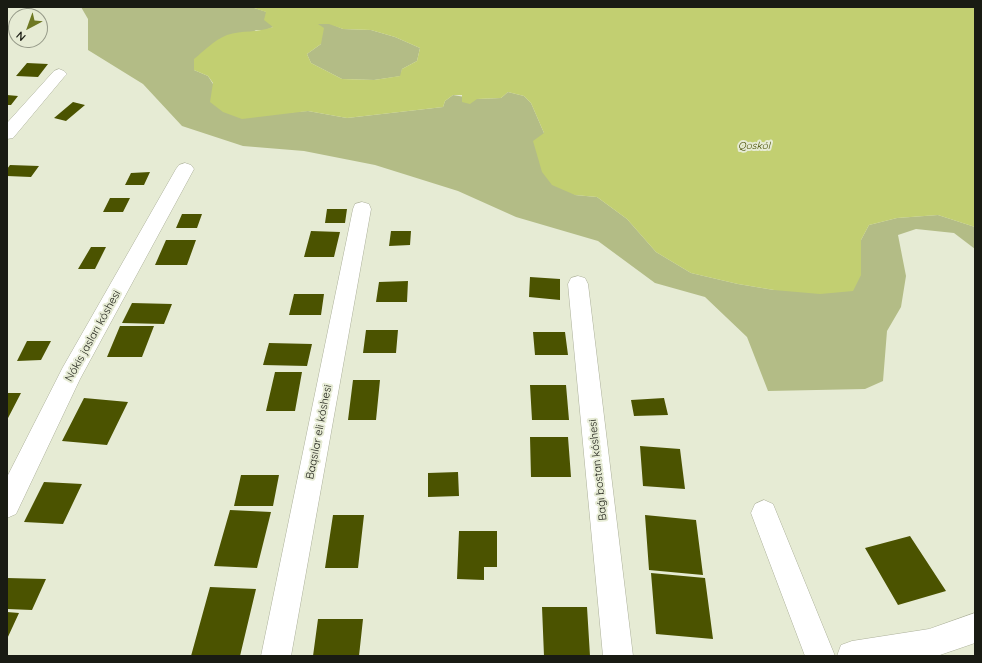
<!DOCTYPE html>
<html>
<head>
<meta charset="utf-8">
<style>
	body { margin:0 }
	#map { position:relative; width:982px; height:663px; overflow:hidden; background:#e6ebd4; font-family:Quicksand,sans-serif }
	canvas { display:block }
	.frame { position:absolute; inset:0; border:8px solid #191b13; pointer-events:none }
	.north { position:absolute; left:8px; top:8px; width:40px; height:40px; box-sizing:border-box; background:#e6ebd4; border:1px solid #949887; border-radius:50%; rotate:221deg; font-size:11px; font-weight:700; line-height:16px; text-align:center; color:#191b13 }
	.north::after { content:''; display:block; margin:auto; width:14px; height:18px; background:#6e7823; clip-path:polygon(50% 0,100% 100%,50% 72%,0 100%) }
</style>
</head>
<body>
<div id="map">
<canvas width="982" height="663"></canvas>
<div class="frame"></div>
<div class="north">N</div>
</div>
<script>
const g = document.querySelector('canvas').getContext('2d');
g.lineJoin = 'round';
function fill(path, color) { g.fillStyle = color; g.fill(path, 'evenodd'); }
function stroke(path, color, width, dash) { g.strokeStyle = color; g.lineWidth = width; g.lineCap = dash ? 'butt' : 'round'; g.setLineDash(dash || []); g.stroke(path); }
function label(font, color, halo, rows, align = 'center') {
  g.font = font + ' Quicksand,sans-serif'; g.lineWidth = 4; g.setLineDash([]); g.textBaseline = 'middle'; g.strokeStyle = halo; g.fillStyle = color; for (const [text, x, y, turn = 0] of rows) {
    g.save(); g.translate(x, y); g.rotate((+turn || 0) * Math.PI / 180); g.textAlign = isNaN(turn) ? turn : align; if (halo) g.strokeText(text, 0, 0); g.fillText(text, 0, 0); g.restore();
  }
}
const green = new Path2D(`
	M81 7H251L267 12 273 27 266 30H256L194 70 208 76 213 84 282 113 308 111 347 118 443 107 445 101 453 95 477 99 501 98 508 92 524 96 531 103 544 133 575 195 597 197 627 219 656 252 691 273 738 284 774 290 861 275V240L869 225 897 218 938 215 975 227V249L954 233 916 229 898 235 906 276 901 307 887 331 883 381 865 389 768 391 747 337 705 297 655 283 598 241 516 217 458 191 375 165 304 151 243 146 182 126 143 84 88 50V19Z
	M317 23H329L343 29 371 30 395 37 420 48 417 61 402 69 401 76 374 80 342 79 311 63 307 54 321 44Z`);
const water = new Path2D(`
	M251 7H975V227L938 215 897 218 869 225 861 240V275L853 291 820 294 774 290 738 284 691 273 656 252 627 219 597 197 575 195 552 185 542 172 533 141 544 133 531 103 524 96 508 92 501 98 477 99 470 104 462 102V95H453L445 101 443 107 347 118 308 111 242 119 223 112 210 102 213 83 208 76 194 70V59C204 51 214 40 227 35 242 30 258 33 273 27L264 20 266 12ZM329 24 343 29 371 30 395 37 420 48 417 61 402 69 400 76 374 80 342 79 311 63 307 54 321 44 324 28 318 24Z`);
const building = new Path2D(`
	M27 63 48 64 38 77 16 76Z
	M7 95 18 96 11 105H7Z
	M73 102 85 105 66 121 54 118Z
	M10 165 39 166 31 177 7 176V169Z
	M150 172 144 185H125L131 173Z
	M110 198H130L123 212H103Z
	M327 209H347L345 223H325Z
	M182 214H202L197 228H176Z
	M311 231 340 232 334 257H304Z
	M391 231H411L410 245 389 246Z
	M166 240H196L187 265H155Z
	M91 247H106L95 269H78Z
	M530 277 560 279V300L529 297Z
	M408 281 407 302H376L379 282Z
	M294 294H324L321 315H289Z
	M132 303 172 304 164 324 122 323Z
	M120 326H154L142 357H107Z
	M366 330H398L396 353H363Z
	M533 332H565L568 355H535Z
	M27 341H51L41 360 17 361Z
	M269 343 312 344 307 366 263 365Z
	M275 372H302L295 411H266Z
	M353 380H380L376 420H348Z
	M530 385H566L569 420H532Z
	M7 393H21L7 420Z
	M84 398 128 402 107 445 62 441Z
	M664 398 668 415 634 416 631 400Z
	M530 437H568L571 477H531Z
	M640 446 680 449 685 489 643 486Z
	M458 472 459 496 428 497V473Z
	M241 475H279L273 506H234Z
	M44 482 82 484 63 524 24 522Z
	M230 510 271 512 257 568 214 566Z
	M333 515H364L358 568H325Z
	M645 515 696 520 703 575 649 570Z
	M459 531H497V567H484V580L457 579Z
	M910 536 946 591 898 605 865 548Z
	M651 573 705 578 713 639 656 634Z
	M7 578 46 579 32 610 7 609Z
	M210 587 256 589 240 656H191Z
	M542 607H587L590 656H544Z
	M7 612 19 613 7 639Z
	M318 619H363L359 656H313Z`);
const street = new Path2D(`
	M59 69 64 71 67 74 64 77 13 138 7 139V123L54 71Z
	M185 163 191 165 194 169 80 379 16 514 7 518V477L63 367 176 169 179 165Z
	M362 202 369 204 371 209 291 656H261L353 209 355 204Z
	M578 276 585 278 588 284 633 656H603L568 284 571 278Z
	M764 500 773 504 835 656H805L751 513 755 504Z
	M975 613V643L937 656H837L841 645 852 641 929 629Z`);
const farWaternames = [
	["Qoskól",754,146]
];
const streetNames = [
	["Nókis jasları kóshesi",93,336,-61],
	["Baqsılar eli kóshesi",319,432,-79],
	["Baǵı bostan kóshesi",598,470,-96]
];
fill(green, '#b3bc86');
fill(water, '#c2cf71');
fill(building, '#4b5300');
stroke(street, '#acb09a', 1);
fill(street, '#fff');
label('italic 10px', '#484f05', '#e6ebd4', farWaternames);
label('11px', '#191b13', '#e6ebd4', streetNames);
</script>
</body>
</html>
